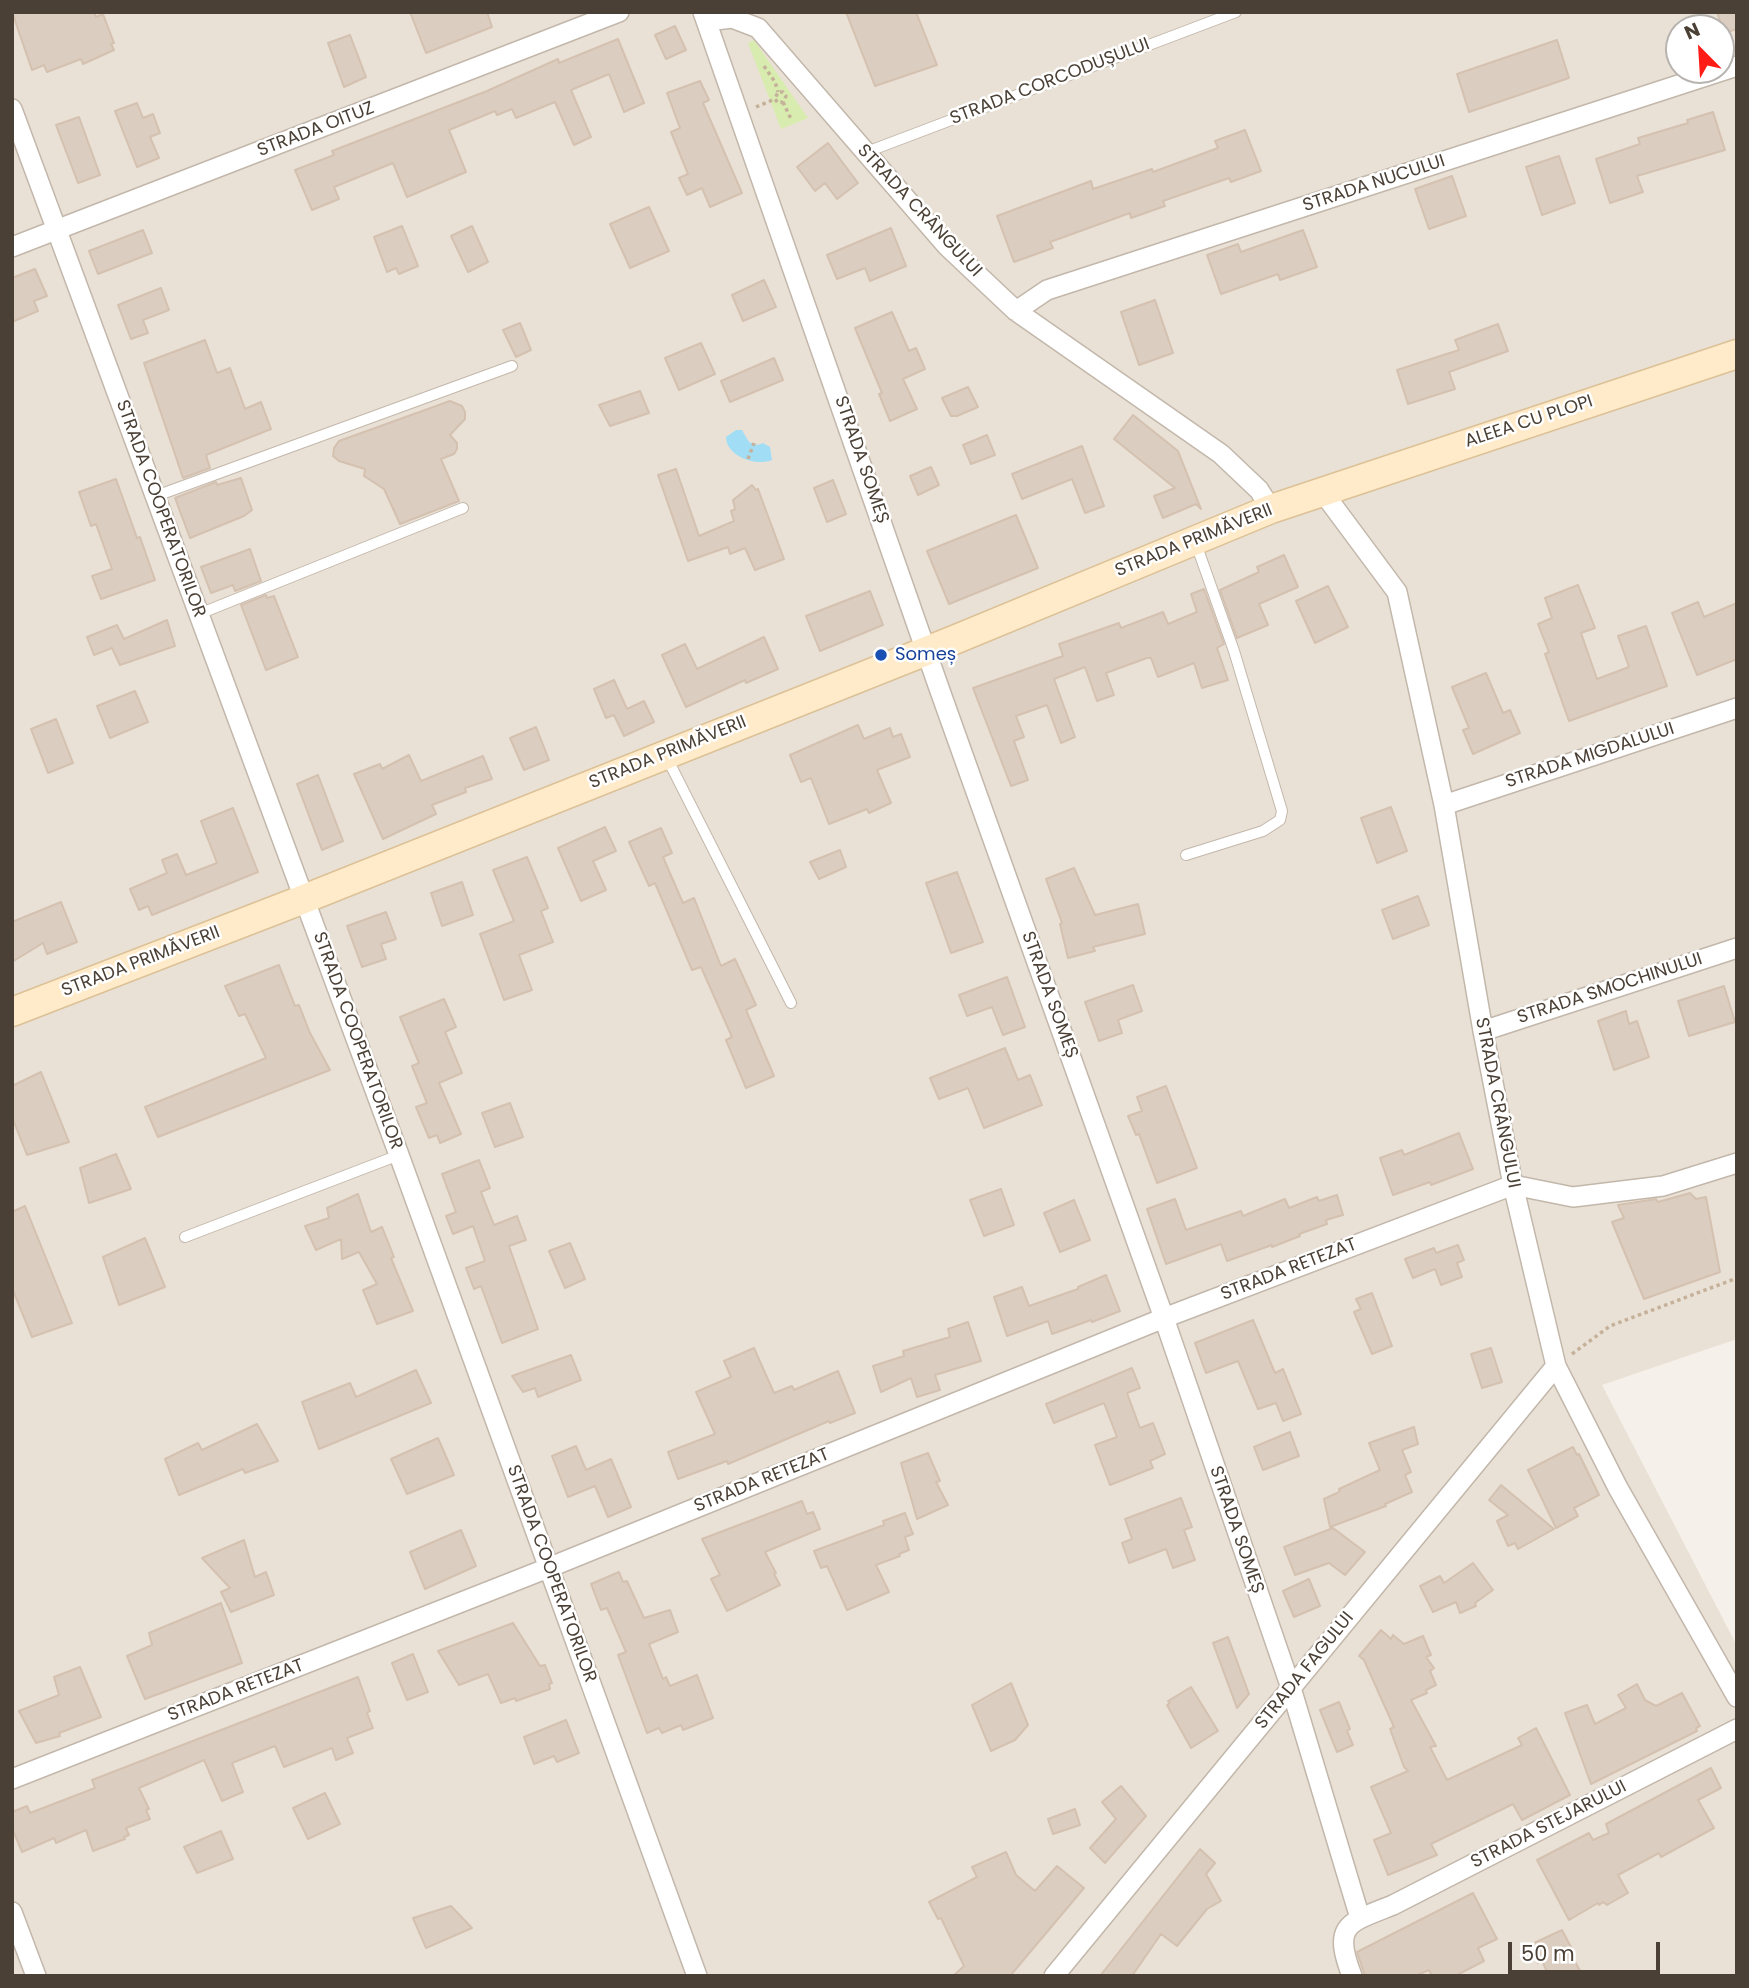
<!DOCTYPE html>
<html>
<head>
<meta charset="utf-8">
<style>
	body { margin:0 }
	#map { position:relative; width:1749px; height:1988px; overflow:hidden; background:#f5f0e9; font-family:Poppins,sans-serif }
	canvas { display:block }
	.frame { position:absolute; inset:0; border:14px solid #4a4036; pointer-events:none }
	.north { position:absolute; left:1665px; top:14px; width:70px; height:70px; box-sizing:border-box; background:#fff; border:2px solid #b7b3af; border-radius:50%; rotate:336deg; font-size:19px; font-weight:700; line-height:28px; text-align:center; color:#4a4036 }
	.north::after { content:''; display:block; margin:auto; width:24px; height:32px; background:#ff1c16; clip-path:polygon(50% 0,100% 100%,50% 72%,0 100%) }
	.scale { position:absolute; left:1508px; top:1942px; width:152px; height:32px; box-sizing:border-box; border:4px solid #4a4036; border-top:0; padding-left:9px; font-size:21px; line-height:24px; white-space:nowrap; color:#4a4036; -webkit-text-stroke:5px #fff; paint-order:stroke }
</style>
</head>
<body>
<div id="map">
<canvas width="1749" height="1988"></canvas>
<div class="frame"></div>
<div class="north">N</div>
<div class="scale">50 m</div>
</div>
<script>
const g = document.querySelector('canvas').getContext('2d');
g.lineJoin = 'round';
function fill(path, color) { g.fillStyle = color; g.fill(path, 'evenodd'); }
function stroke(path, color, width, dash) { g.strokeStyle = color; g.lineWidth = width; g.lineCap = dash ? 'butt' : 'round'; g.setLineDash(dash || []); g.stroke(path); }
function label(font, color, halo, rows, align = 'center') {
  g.font = font + ' Poppins,sans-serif'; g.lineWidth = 5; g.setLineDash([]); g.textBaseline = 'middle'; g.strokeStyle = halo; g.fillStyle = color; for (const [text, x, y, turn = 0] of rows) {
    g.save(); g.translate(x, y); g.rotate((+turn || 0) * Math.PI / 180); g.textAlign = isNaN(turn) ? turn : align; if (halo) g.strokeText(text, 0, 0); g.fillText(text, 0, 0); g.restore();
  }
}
const residential = new Path2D(`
	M12 12H1737V1339L1602 1385 1737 1646V1976H12ZM1679 28H1721V70H1679Z`);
const green = new Path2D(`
	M754 40 808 118 781 129 748 43Z`);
const water = new Path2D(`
	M736 430H742L749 442 758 445 763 443 770 447 772 460C756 467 726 456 726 437Z`);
const building = new Path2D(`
	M12 12H94L96 17 103 14 114 43 111 44 114 50 83 64 81 59 47 72 44 65 32 70Z
	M410 12H487L492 27 426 53Z
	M846 12H916L937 65 875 86Z
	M1717 12H1737V29L1724 33Z
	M675 26 686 50 666 59 655 35Z
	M350 35 366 77 344 87 328 43Z
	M618 39 644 103 624 112 609 74 571 90 591 137 574 145 555 102 516 118 512 109 497 115 495 111 449 130 466 172 407 197 393 163 334 187 339 199 312 210 295 170 334 155 332 151 487 91 558 59 559 63Z
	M1557 40 1569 78 1469 112 1457 74Z
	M700 81 709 100 703 103 742 193 710 207 702 188 687 195 679 178 688 174 671 132 680 128 667 93Z
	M137 103 143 118 153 114 160 133 150 137 159 158 137 167 115 111Z
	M1713 112 1725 150 1637 176 1643 192 1610 203 1596 159 1640 144 1638 138 1688 123 1687 120Z
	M79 117 100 175 78 183 56 125Z
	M1245 130 1261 171 1231 182 1229 178 1163 201 1165 206 1131 218 1130 213 1050 242 1053 248 1014 262 997 216 1091 181 1093 189 1152 169 1153 172 1218 148 1215 141Z
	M828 143 858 183 837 199 825 183 815 191 797 167Z
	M1559 156 1575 203 1542 215 1526 167Z
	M1452 176 1466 216 1429 229 1415 189Z
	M649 207 669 251 630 268 610 224Z
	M402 226 418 266 399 274 396 268 387 272 374 237Z
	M472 226 488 262 468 272 451 236Z
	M891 228 906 266 870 281 865 268 837 279 827 255Z
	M143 230 152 253 98 274 89 251Z
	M1303 230 1317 267 1280 280 1278 274 1221 294 1207 255 1238 244 1241 252Z
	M35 269 47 296 34 301 38 311 12 322V278Z
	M764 280 776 307 743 321 732 295Z
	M161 288 169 310 143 320 148 333 131 339 118 305Z
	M1155 300 1173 353 1139 365 1121 312Z
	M892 312 909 351 916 348 925 369 903 379 917 409 890 421 879 394 882 393 855 328Z
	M520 323 531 350 516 357 503 330Z
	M1498 324 1508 351 1449 372 1455 389 1408 404 1397 370 1459 350 1455 340Z
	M205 340 217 373 230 368 245 409 261 402 271 429 206 455 210 468 183 478 144 363Z
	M701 343 715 374 679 390 665 358Z
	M774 358 783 380 730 402 721 381Z
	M968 387 978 407 957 416H951L942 398Z
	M640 391 649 413 610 426 599 405Z
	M450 401 462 406 465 412V419L450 435 457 443V449L454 454 441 459 459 501 400 524 384 489 364 476 365 469 339 461 333 456 334 448 339 441Z
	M1133 415 1178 451 1201 509 1196 504 1163 518 1154 496 1175 488 1114 439Z
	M987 435 995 455 971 464 963 445Z
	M1082 446 1104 506 1085 513 1072 479 1022 499 1012 474Z
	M931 467 939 485 918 495 910 476Z
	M676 469 699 536 734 521 731 511 735 509 733 500 752 485 756 490 758 489 784 559 755 570 745 548 730 554 728 547 688 561 658 475Z
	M241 478 252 510 244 516 190 538 175 498 216 482 217 485Z
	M116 479 137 538 140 537 155 580 101 599 92 576 112 569 96 524 91 526 79 492Z
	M833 480 846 514 827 522 814 488Z
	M1016 515 1038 568 949 604 927 551Z
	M250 549 261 581 235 591 233 585 211 593 201 567Z
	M1284 555 1298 587 1259 604 1268 625 1237 638 1220 590 1259 572 1257 567Z
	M1578 585 1595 628 1581 633 1597 679 1629 667 1618 636 1646 626 1667 686 1569 721 1545 654 1549 652 1538 624 1552 618 1545 598Z
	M1328 586 1348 627 1315 643 1296 601Z
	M1204 589 1224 644 1217 648 1228 680 1202 688 1194 663 1158 677 1151 658H1147L1106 673 1114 695 1097 701 1085 667 1054 679 1075 737 1061 743 1047 705 1016 716 1024 737 1014 741 1028 780 1011 786 973 688 1063 656 1059 644 1119 623 1121 628 1163 612 1168 624 1197 612 1191 594Z
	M870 591 883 625 820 651 806 616Z
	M266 595 267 598 274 596 298 657 266 670 241 605Z
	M1698 602 1704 617 1737 603V659L1697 675 1672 613Z
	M167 620 175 646 120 665 112 648 94 655 87 637 117 625 124 639Z
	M764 637 778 669 746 683 745 680 686 707 662 655 685 644 697 669Z
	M1486 673 1503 713 1510 710 1520 733 1473 754 1463 730 1469 728 1452 687Z
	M614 680 627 709 644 701 654 722 624 736 614 715 606 718 594 689Z
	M135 691 148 722 110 738 97 706Z
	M56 719 73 763 48 773 31 729Z
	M858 725 864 739 890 728 893 737 901 734 910 757 877 770 891 803 869 813 867 809 829 824 811 778 801 782 790 755Z
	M536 727 549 760 524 770 510 738Z
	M409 755 421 781 483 756 492 779 465 788 466 792 432 805 436 814 383 839 354 774 380 764 382 769Z
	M318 775 343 841 322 850 297 784Z
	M1391 807 1407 851 1377 863 1361 818Z
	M233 808 258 872 152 915 148 906 139 910 130 889 167 873 162 860 177 854 186 875 217 863 201 821Z
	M605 827 616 851 593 861 606 890 581 901 558 848Z
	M661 828 672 853 663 857 683 903 694 898 721 966 735 959 756 1005 746 1010 774 1076 746 1088 726 1040 732 1037 701 967 692 970 655 883 649 886 629 842Z
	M840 850 846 867 819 879 810 862Z
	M527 857 548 908 541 911 553 942 519 955 532 990 504 1000 480 934 514 921 493 870Z
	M1074 868 1095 915 1138 904 1145 934 1093 947 1095 951 1068 958 1060 924 1062 923 1046 879Z
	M957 872 983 942 951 953 926 883Z
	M462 882 473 915 442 926 431 893Z
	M1418 896 1429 925 1393 939 1382 910Z
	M61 902 77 942 47 954 43 943 12 962V922Z
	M386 912 396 939 381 944 386 959 362 967 347 926Z
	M279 965 295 1006 299 1005 310 1033 330 1070 158 1137 145 1107 266 1058 245 1014 239 1016 225 986Z
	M1007 977 1025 1027 1003 1035 992 1007 967 1016 959 995Z
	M1133 985 1142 1011 1118 1020 1122 1033 1099 1041 1085 1002Z
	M1724 986 1735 1022 1689 1036 1678 1001Z
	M444 999 456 1027 445 1032 462 1073 439 1083 461 1134 440 1143 437 1135 429 1138 416 1107 427 1103 412 1066 419 1063 400 1017Z
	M1626 1011 1629 1024 1637 1021 1649 1057 1614 1070 1598 1021Z
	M1005 1048 1018 1080 1030 1075 1042 1105 984 1128 968 1088 939 1099 930 1078Z
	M41 1072 69 1142 27 1155 12 1117V1086Z
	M1166 1086 1197 1168 1157 1183 1139 1134 1136 1135 1128 1116 1142 1111 1137 1097Z
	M510 1103 523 1137 495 1147 482 1113Z
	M1459 1133 1473 1169 1431 1185 1430 1182 1393 1195 1380 1158 1402 1150 1404 1155Z
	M116 1154 131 1189 89 1203 80 1168Z
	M479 1160 490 1188 481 1192 494 1225 517 1216 526 1240 509 1246 538 1329 502 1343 481 1286 474 1289 466 1268 485 1261 473 1226 453 1234 446 1216 456 1212 442 1174Z
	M1001 1189 1014 1225 984 1236 970 1200Z
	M1690 1193 1696 1199 1706 1197 1720 1272 1644 1299 1612 1222 1624 1218 1618 1205 1656 1199 1658 1202Z
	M358 1194 371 1232 382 1227 394 1257 391 1258 413 1311 377 1324 363 1290 377 1284 359 1252 342 1259 341 1239 316 1250 305 1226 329 1218 327 1208Z
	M1337 1195 1343 1215 1326 1220 1327 1224 1299 1234 1300 1236 1272 1247V1245L1227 1261 1221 1244 1166 1264 1147 1209 1175 1199 1186 1230 1241 1211 1243 1216 1285 1199 1289 1208 1317 1197 1319 1201Z
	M1074 1200 1090 1240 1060 1252 1044 1213Z
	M25 1206 72 1323 32 1337 12 1288V1212Z
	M145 1238 165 1287 119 1305 103 1257Z
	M570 1243 585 1279 565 1288 549 1251Z
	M1458 1245 1464 1260 1457 1263 1462 1277 1441 1285 1435 1269 1413 1278 1405 1259 1434 1248 1436 1253Z
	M1106 1275 1120 1311 1092 1322 1091 1320 1052 1334 1048 1321 1007 1336 994 1297 1022 1287 1029 1306 1078 1289V1287Z
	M1372 1293 1392 1346 1372 1354 1354 1312 1361 1309 1356 1299Z
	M1253 1320 1275 1373 1283 1369 1301 1414 1283 1421 1276 1403 1258 1409 1238 1361 1206 1373 1195 1343Z
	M968 1322 981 1361 935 1375 940 1390 917 1397 911 1378 881 1392 873 1366 904 1356 903 1351 950 1337 948 1329Z
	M754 1348 774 1393 792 1386 794 1390 838 1371 855 1413 830 1423 829 1421 728 1464 727 1461 678 1479 668 1452 715 1434 696 1392 731 1377 724 1361Z
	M1491 1348 1502 1382 1482 1388 1471 1354Z
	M571 1355 581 1380 538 1397 535 1388 523 1392 512 1376Z
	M1132 1368 1140 1388 1127 1393 1140 1428 1153 1423 1165 1454 1150 1461 1153 1468 1110 1485 1095 1445 1117 1437 1104 1403 1054 1423 1046 1404Z
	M416 1370 431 1403 319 1449 302 1402 350 1383 356 1397Z
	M257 1424 278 1461 245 1473 243 1469 179 1495 165 1459 198 1443 202 1450Z
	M1414 1427 1418 1444 1402 1450 1411 1472 1405 1475 1412 1492 1385 1504 1386 1506 1330 1527 1324 1499 1337 1493 1340 1491 1339 1489 1380 1470 1369 1443Z
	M1290 1432 1299 1456 1263 1470 1254 1447Z
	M438 1438 454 1475 407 1494 391 1459Z
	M576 1446 586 1470 611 1459 631 1507 608 1517 595 1486 568 1497 552 1456Z
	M1573 1447 1577 1455 1579 1454 1599 1495 1574 1508 1578 1516 1556 1528 1528 1470Z
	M928 1453 940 1481 936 1482 948 1505 917 1519 901 1463Z
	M1501 1485 1554 1529 1518 1549 1515 1543 1508 1546 1497 1521 1508 1515 1489 1500Z
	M1181 1498 1192 1527 1184 1530 1195 1560 1173 1568 1166 1549 1129 1563 1122 1543 1132 1539 1125 1519Z
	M802 1501 807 1514 813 1512 820 1529 765 1552 776 1573 774 1574 780 1585 727 1611 711 1579 720 1575 702 1539Z
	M905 1513 913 1534 905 1537 909 1550 899 1554 900 1556 876 1565 889 1592 847 1610 827 1566 821 1568 814 1551 884 1525 883 1521Z
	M1333 1528 1365 1552 1345 1575 1329 1563 1295 1575 1284 1547Z
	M461 1530 476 1566 425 1589 410 1552Z
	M244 1540 255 1577 266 1572 274 1595 231 1612 221 1592 230 1588 202 1558Z
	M1473 1563 1493 1590 1475 1603 1476 1606 1460 1613 1456 1602 1433 1612 1420 1586 1440 1576 1444 1583Z
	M619 1572 623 1582 627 1581 644 1618 670 1610 678 1632 649 1644 663 1679 666 1677 670 1686 697 1675 713 1718 683 1730 681 1725 662 1733 659 1728 647 1733 618 1655 626 1652 607 1608 601 1610 591 1584Z
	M1309 1579 1320 1606 1294 1617 1283 1591Z
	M221 1603 242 1663 145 1699 127 1656 152 1645 149 1633Z
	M513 1623 540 1666 545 1665 552 1683 549 1684 550 1689 516 1701 515 1698 501 1703 488 1674 459 1685 438 1651Z
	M1381 1630 1391 1639 1393 1635 1404 1644 1423 1636 1431 1655 1426 1657 1434 1668 1430 1671 1436 1685 1426 1690 1427 1693 1411 1700 1436 1746 1430 1747 1447 1780 1522 1745 1518 1738 1536 1728 1570 1795 1522 1820 1513 1804 1431 1844 1437 1855 1388 1875 1374 1840 1391 1833 1371 1787 1408 1771 1404 1767 1390 1729 1394 1727 1364 1660 1359 1656Z
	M1228 1637 1249 1694 1237 1708 1213 1643Z
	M413 1654 428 1692 407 1700 392 1663Z
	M80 1667 101 1717 59 1733 60 1736 36 1743 19 1711 59 1695 54 1677Z
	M358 1677 370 1711 367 1713 373 1728 347 1738 353 1753 336 1760 332 1748 284 1767 275 1746 232 1763 243 1792 222 1801 204 1760 139 1788 149 1809 146 1810 150 1819 126 1828 129 1835 124 1837 125 1839 93 1851 86 1830 56 1843 54 1838 22 1852 12 1828V1812L27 1806 30 1813 95 1788 92 1780Z
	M1011 1683 1028 1725 1015 1740 991 1751 972 1705Z
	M1637 1684 1645 1700 1656 1706 1682 1693 1700 1726 1696 1728 1697 1731 1591 1784 1565 1713 1587 1705 1595 1724 1626 1708 1618 1695Z
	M1191 1687 1218 1731 1191 1748 1167 1705 1170 1703 1168 1701Z
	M1339 1702 1350 1729 1347 1731 1353 1745 1337 1752 1320 1710Z
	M566 1720 579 1753 557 1762 554 1756 534 1764 524 1737Z
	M1711 1768 1721 1788 1698 1800 1714 1828 1661 1857 1659 1853 1618 1875 1628 1893 1607 1905 1603 1902 1599 1905 1598 1903 1569 1920 1537 1860 1589 1833 1593 1840 1609 1833 1606 1824Z
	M1121 1786 1146 1816 1105 1863 1090 1848 1116 1819 1102 1802Z
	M325 1793 340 1824 308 1839 293 1808Z
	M1075 1809 1080 1825 1053 1834 1048 1819Z
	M221 1831 233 1859 197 1873 184 1847Z
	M1200 1849 1215 1863 1206 1874 1221 1901 1207 1909 1177 1946 1161 1934 1132 1976H1100Z
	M1006 1852 1016 1875 1035 1891 1057 1866 1084 1888 1010 1976H953L964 1966 941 1918 938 1919 929 1902 977 1877 972 1867Z
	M1473 1893 1497 1939 1478 1948 1484 1961 1455 1976H1432L1429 1970 1415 1976H1365L1357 1952Z
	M451 1906 472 1928 426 1948 413 1918Z
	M1562 1930 1572 1949 1569 1951 1583 1976H1549L1542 1961 1538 1963 1532 1944Z`);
const path = new Path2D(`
	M764 66 775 82 778 92
	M783 102 791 119
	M756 107 775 99 778 103 783 102 786 96 783 92H778L775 99
	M748 459 754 443
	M1572 1354 1610 1326 1737 1278`);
const lane = new Path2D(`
	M864 153 1236 12
	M156 496 512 366
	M199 614 463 508
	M667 758 791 1003
	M1186 855 1263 831 1280 820 1282 811 1234 651 1195 541
	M185 1237 399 1155`);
const street = new Path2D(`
	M703 12 939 688 1164 1318 1291 1688 1360 1918
	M707 21 732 18 758 28 947 246 1016 311 1221 454 1259 490 1271 509
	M12 109 399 1155 697 1976
	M12 247 619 12
	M1016 311 1047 290 1737 66
	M1322 491 1397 592 1444 805 1483 1031 1513 1185 1556 1366 1618 1488 1737 1697
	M1444 805 1737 708
	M1483 1031 1737 948
	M1513 1185 1573 1197 1663 1186 1737 1163
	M12 1779 548 1568 1164 1318 1513 1185
	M12 1912 36 1976
	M1054 1976 1556 1366
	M1352 1976C1332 1924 1348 1923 1393 1905L1737 1729`);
const secondary = new Path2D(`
	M12 1012 304 899 954 640 1271 509 1737 354`);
const markers = [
	[881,655,7,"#1a4fb4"]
];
const streetNames = [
	["STRADA CORCODUȘULUI",1050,82,-21],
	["STRADA OITUZ",316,130,-21],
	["STRADA NUCULUI",1374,184,-18],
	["STRADA CRÂNGULUI",919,211,47],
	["ALEEA CU PLOPI",1529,422,-18],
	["STRADA SOMEȘ",861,460,71],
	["STRADA COOPERATORILOR",160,509,70],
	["STRADA PRIMĂVERII",1194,541,-22],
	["STRADA PRIMĂVERII",668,753,-22],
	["STRADA MIGDALULUI",1590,756,-18],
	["STRADA PRIMĂVERII",141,962,-21],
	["STRADA SMOCHINULUI",1610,989,-18],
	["STRADA SOMEȘ",1049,995,70],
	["STRADA COOPERATORILOR",357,1041,70],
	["STRADA CRÂNGULUI",1497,1103,79],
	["STRADA RETEZAT",1289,1270,-21],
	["STRADA RETEZAT",762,1481,-22],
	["STRADA SOMEȘ",1236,1530,71],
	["STRADA COOPERATORILOR",551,1574,70],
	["STRADA FAGULUI",1305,1671,-51],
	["STRADA RETEZAT",236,1691,-21],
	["STRADA STEJARULUI",1549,1825,-27]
];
const transitNames = [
	["Someș",895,655]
];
fill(residential, '#eae1d6');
fill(green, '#d8ecaf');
fill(water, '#a1def6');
fill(building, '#dbcdc0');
stroke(building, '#d4c1b0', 2);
stroke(lane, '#c2b7aa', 12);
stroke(street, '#c2b7aa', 22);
stroke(secondary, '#dcc197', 31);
stroke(path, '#c5b19a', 3.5, [3.5, 3.5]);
stroke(lane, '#fff', 10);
stroke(street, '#fff', 19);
stroke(secondary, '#ffebc9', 28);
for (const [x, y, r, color] of markers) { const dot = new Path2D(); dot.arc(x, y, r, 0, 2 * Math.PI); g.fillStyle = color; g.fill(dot); stroke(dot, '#fff', 2.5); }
label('18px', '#4a4036', '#fff', streetNames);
label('18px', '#164399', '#fff', transitNames, 'left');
</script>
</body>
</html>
